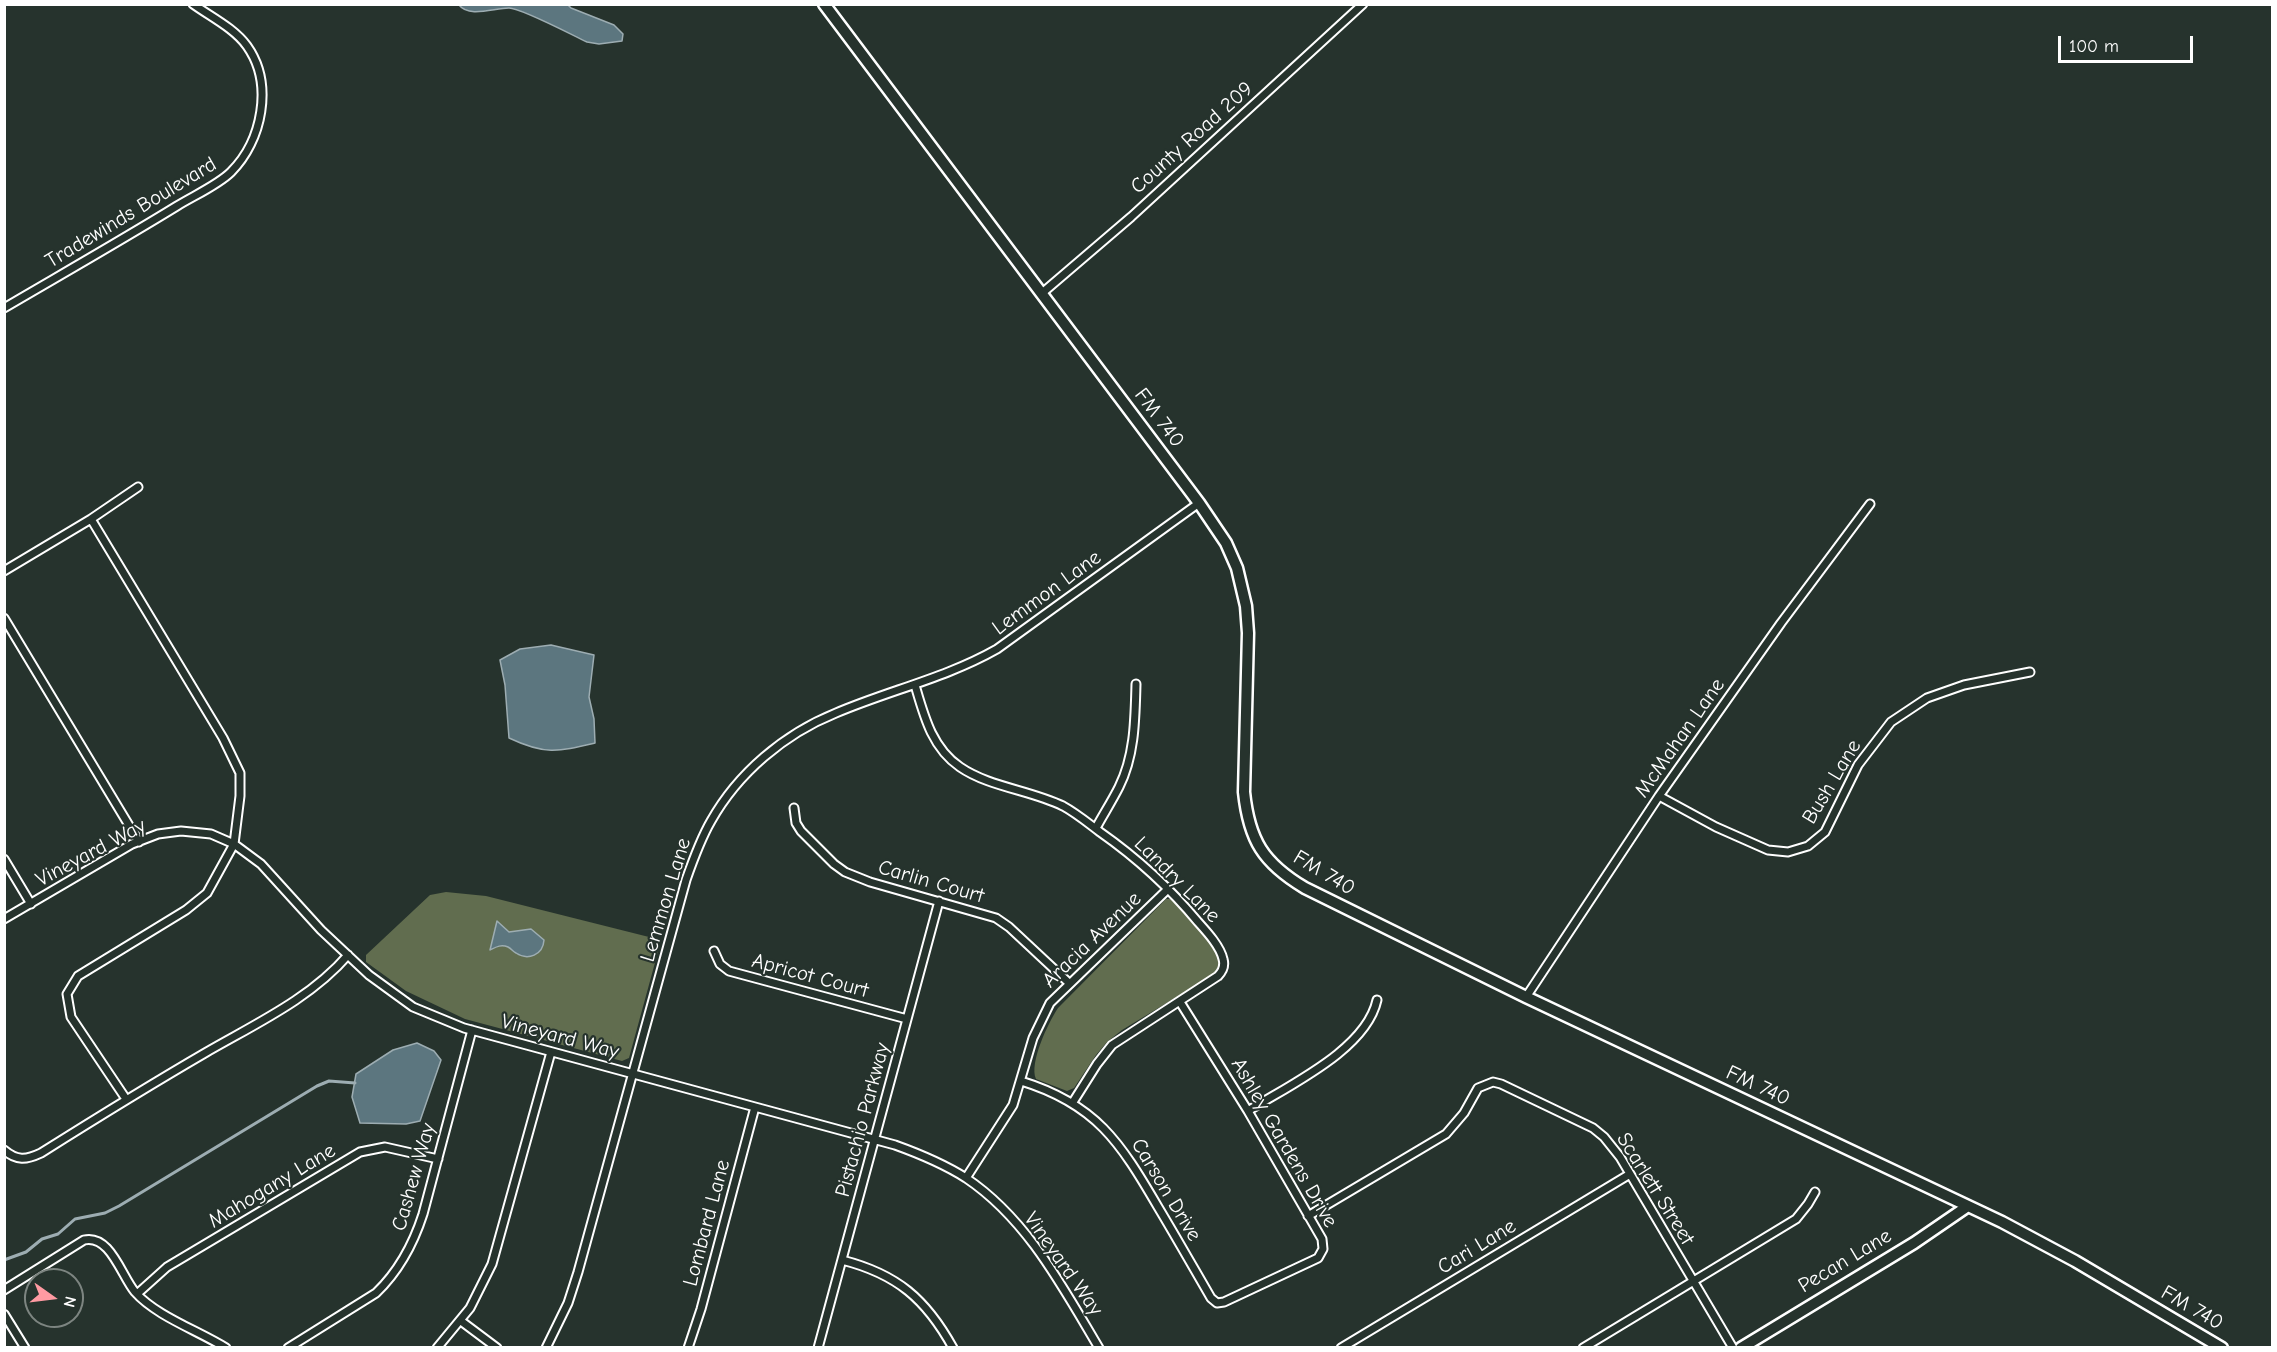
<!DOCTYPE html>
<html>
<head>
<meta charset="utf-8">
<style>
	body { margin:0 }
	#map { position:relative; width:2277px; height:1352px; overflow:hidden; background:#26332d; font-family:"Comic Neue",sans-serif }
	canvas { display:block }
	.frame { position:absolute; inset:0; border:6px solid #fff; pointer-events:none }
	.north { position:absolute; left:24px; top:1268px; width:60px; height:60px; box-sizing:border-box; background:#26332d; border:2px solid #7d8581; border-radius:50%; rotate:104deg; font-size:16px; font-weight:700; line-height:24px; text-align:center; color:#fff }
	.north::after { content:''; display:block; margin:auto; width:21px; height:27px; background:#ff9aa2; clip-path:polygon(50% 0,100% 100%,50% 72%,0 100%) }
	.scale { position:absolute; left:2058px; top:36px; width:135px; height:27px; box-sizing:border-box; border:3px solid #fff; border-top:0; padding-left:8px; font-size:18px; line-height:21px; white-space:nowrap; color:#fff; -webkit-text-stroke:4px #26332d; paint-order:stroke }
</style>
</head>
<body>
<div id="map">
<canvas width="2277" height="1352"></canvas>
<div class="frame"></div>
<div class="north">N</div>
<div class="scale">100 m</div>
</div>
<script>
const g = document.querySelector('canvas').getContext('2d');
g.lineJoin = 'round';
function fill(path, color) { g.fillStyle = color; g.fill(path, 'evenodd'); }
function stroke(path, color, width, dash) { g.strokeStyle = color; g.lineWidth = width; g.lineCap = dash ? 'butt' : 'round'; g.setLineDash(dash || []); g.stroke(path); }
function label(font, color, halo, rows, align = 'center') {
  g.font = font + ' "Comic Neue",sans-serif'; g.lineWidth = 4.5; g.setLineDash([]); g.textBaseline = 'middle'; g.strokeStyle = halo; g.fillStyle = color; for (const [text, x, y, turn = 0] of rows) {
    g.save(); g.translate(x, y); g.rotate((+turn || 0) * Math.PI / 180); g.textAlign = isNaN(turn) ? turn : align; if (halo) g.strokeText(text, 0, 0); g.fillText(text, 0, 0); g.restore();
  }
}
const green = new Path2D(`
	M446 892 486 896 653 938 659 948 629 1058 622 1061 465 1019 406 991 366 962V955L430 895Z
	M1166 899H1172L1177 904C1186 914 1219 950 1219 962 1219 967 1216 971 1213 975L1122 1030 1107 1042 1096 1055 1074 1088 1067 1091 1036 1079C1029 1063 1048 1023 1058 1008Z`);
const water = new Path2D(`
	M459 5H568L571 8 614 25 623 34 622 41 599 44 587 42C572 35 521 8 509 8 494 8 469 18 459 5Z
	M551 645 594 655 589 697 594 719 595 743C557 752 545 755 509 738L505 685 500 660 520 649Z
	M497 921 509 932 531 929 544 940C543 955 528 961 516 953 512 951 512 949 508 947 501 944 496 947 490 950Z
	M417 1043 434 1051 441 1060 420 1121 406 1124 360 1123 352 1097 356 1074 393 1050Z`);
const stream = new Path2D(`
	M4 1260 26 1252 42 1239 58 1234 75 1219 105 1213 119 1206 317 1086 329 1081 355 1083`);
const street = new Path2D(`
	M1041 294 1131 217 1363 4
	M4 308C62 274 120 241 177 206 193 196 218 185 231 172 262 141 274 84 247 46 234 28 211 17 193 4
	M91 519 223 738 240 773V796L234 844 207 893 186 910 78 976 67 994 71 1017 126 1099
	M4 571 91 519 138 487
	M4 618 139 842
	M915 685C924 716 932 748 960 767 989 787 1030 790 1063 806 1076 813 1088 823 1100 832 1137 858 1169 887 1198 922 1207 932 1220 946 1223 959 1225 966 1223 971 1218 976L1112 1045 1097 1064 1073 1102
	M1659 796 1716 827 1768 850 1788 852 1808 846 1825 832 1858 765 1891 722 1927 698 1964 685 2030 672
	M794 808 796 823 801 831 834 864 845 872 870 882 996 918 1009 927 1069 983
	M1096 828C1103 815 1112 801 1119 787 1135 755 1135 719 1136 684
	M4 859 31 904
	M4 919 132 844 158 834 181 831 211 834 234 844 261 864 321 930 369 975 413 1007 464 1028 895 1145C920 1154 944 1164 966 1178 1027 1219 1062 1286 1099 1348
	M714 951 720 964 729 971 907 1019
	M1526 997 1659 796 1781 623 1870 504
	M1021 1081C1096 1104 1120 1142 1158 1207 1176 1237 1193 1267 1211 1298L1217 1303 1224 1302 1318 1258 1323 1249 1322 1239 1248 1111 1180 1002
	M1248 1111C1289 1085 1366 1050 1377 1000
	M4 1150C17 1161 26 1160 41 1153 95 1119 150 1085 205 1053 255 1024 310 999 348 955
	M966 1178 1013 1105 1033 1038 1050 1003 1168 889
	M1308 1216 1446 1134 1464 1113 1478 1088 1493 1082 1501 1084 1593 1128 1604 1137 1620 1157 1733 1348
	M842 1260C897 1274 926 1299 953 1348
	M4 1290 84 1240C110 1234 121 1275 135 1292 156 1316 199 1331 226 1348
	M137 1294 167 1267 360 1152 385 1147 438 1159
	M4 1314 25 1348
	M461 1321 497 1348
	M288 1348 376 1293C399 1271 413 1245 423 1214L472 1030
	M437 1348 470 1308 492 1264 551 1052
	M546 1348 568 1303 578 1272 686 880C693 860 700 840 711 821 738 773 784 734 836 713 890 690 946 678 997 649L1199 503
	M688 1348 701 1309 755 1107
	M818 1348 939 901
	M1341 1348 1630 1174
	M1583 1348 1796 1219 1808 1204 1815 1192`);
const secondary = new Path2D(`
	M824 4 1199 503 1226 543 1237 568 1246 606 1248 633 1244 792C1249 840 1263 863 1305 888L1526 997 2002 1222 2075 1261 2222 1348
	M1741 1348 1914 1243 1968 1206`);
const streetNames = [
	["County Road 209",1192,138,-42],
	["Tradewinds Boulevard",131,213,-31],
	["FM 740",1159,418,53],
	["Lemmon Lane",1047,593,-36],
	["McMahan Lane",1680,738,-55],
	["Bush Lane",1832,782,-59],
	["Vineyard Way",91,853,-28],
	["FM 740",1324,873,31],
	["Landry Lane",1177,880,45],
	["Carlin Court",931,882,16],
	["Lemmon Lane",666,900,-73],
	["Aracia Avenue",1092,940,-44],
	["Apricot Court",810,976,15],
	["Vineyard Way",560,1037,15],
	["FM 740",1758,1086,25],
	["Pistachio Parkway",863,1120,-75],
	["Ashley Gardens Drive",1284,1143,60],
	["Cashew Way",414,1177,-74],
	["Mahogany Lane",272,1186,-31],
	["Scarlett Street",1655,1189,58],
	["Carson Drive",1166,1190,59],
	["Lombard Lane",707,1223,-75],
	["Cari Lane",1477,1247,-31],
	["Pecan Lane",1845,1261,-31],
	["Vineyard Way",1063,1264,55],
	["FM 740",2192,1308,30]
];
fill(green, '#616d4f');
fill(water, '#5c767f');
stroke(water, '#9dadb2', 1.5);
stroke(stream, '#9dadb2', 3);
stroke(street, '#fff', 11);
stroke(secondary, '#fff', 15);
stroke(street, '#26332d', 7);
stroke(secondary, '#26332d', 10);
label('21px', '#fff', '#26332d', streetNames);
</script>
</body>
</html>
